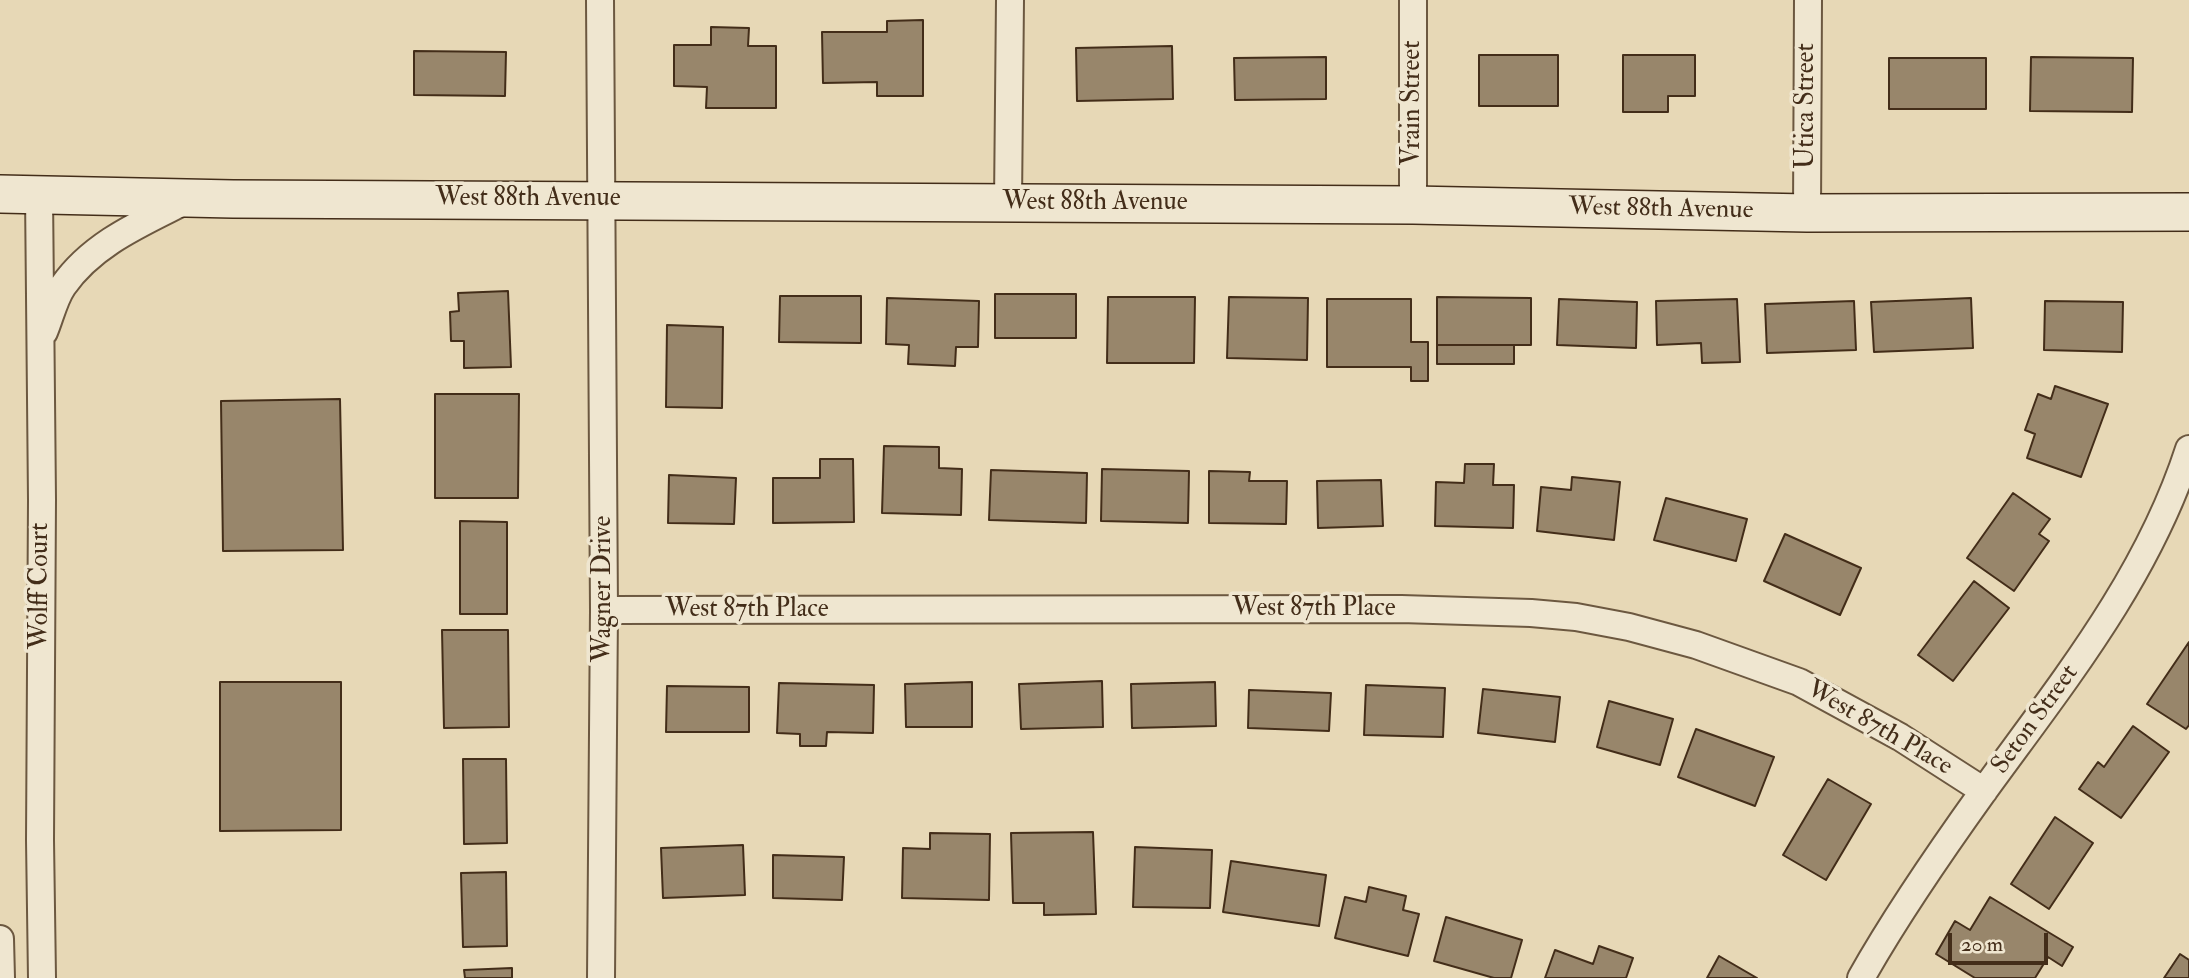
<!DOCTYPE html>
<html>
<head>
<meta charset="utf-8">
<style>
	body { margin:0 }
	#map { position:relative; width:2189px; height:978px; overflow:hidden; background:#e7d8b6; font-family:"IM FELL Double Pica",serif }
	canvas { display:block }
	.scale { position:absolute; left:1948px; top:933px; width:100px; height:32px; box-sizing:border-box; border:4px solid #432d19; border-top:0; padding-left:9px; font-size:21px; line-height:24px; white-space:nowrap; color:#432d19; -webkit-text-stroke:5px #efe6d0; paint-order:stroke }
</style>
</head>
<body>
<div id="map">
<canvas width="2189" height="978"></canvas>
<div class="scale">20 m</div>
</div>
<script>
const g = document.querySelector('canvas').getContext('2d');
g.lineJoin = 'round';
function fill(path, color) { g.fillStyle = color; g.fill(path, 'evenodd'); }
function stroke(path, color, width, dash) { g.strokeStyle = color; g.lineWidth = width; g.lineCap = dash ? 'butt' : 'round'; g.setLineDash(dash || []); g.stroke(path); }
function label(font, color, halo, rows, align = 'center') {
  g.font = font + ' "IM FELL Double Pica",serif'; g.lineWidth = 7; g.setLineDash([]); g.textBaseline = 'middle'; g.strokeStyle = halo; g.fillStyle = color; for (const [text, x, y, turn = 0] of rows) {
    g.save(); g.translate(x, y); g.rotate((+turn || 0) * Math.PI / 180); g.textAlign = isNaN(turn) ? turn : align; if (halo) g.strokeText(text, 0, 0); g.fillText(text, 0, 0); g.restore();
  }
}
const building = new Path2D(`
	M923 20V96H877V82L823 83 822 32H887V21Z
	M711 27 749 28 748 46H776V108H706L707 87 674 86V45H711Z
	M1172 46 1173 99 1077 101 1076 48Z
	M414 51 506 52 505 96 414 95Z
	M1479 55H1558V106H1479Z
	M1623 55H1695V96H1668V112H1623Z
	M1326 57V99L1235 100 1234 58Z
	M2031 57 2133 58 2132 112 2030 111Z
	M1889 58H1986V109H1889Z
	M508 291 511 367 464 368V341H451L450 312 459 311 458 293Z
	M995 294H1076V338H995Z
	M780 296H861V343L779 342Z
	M1108 297H1195L1194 363H1107Z
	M1229 297 1308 298 1307 360 1227 358Z
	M1437 297 1531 298V345H1437Z
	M887 298 979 301 978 347H956L955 366 908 364 909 345 886 344Z
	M1971 298 1973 348 1874 352 1871 302Z
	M1327 299H1411V342H1428V381H1411V367H1327Z
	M1559 299 1637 302 1636 348 1557 345Z
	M1737 299 1740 362 1702 363 1701 343 1657 345 1656 301Z
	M1854 301 1856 350 1767 353 1765 304Z
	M2045 301 2123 302 2122 352 2044 350Z
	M667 325 723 327 722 408 666 407Z
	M1437 345H1514V364H1437Z
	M2055 386 2108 404 2081 477 2027 458 2035 434 2025 430 2038 394 2051 399Z
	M435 394H519L518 498H435Z
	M340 399 343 550 223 551 221 401Z
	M884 446 939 447V468L962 469 961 515 882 513Z
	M820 459H853L854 522 773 523V478H820Z
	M1465 464H1494L1493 485H1514L1513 528 1435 526 1436 482 1464 483Z
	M1102 469 1189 471 1188 523 1101 521Z
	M991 470 1087 473 1086 523 989 520Z
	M1209 471 1250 472 1249 481H1287L1286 524 1209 523Z
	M669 475 736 478 734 524 668 523Z
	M1572 477 1620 482 1614 540 1537 531 1541 487 1571 490Z
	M1381 480 1383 526 1318 528 1317 481Z
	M2013 493 2050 519 2039 534 2049 541 2014 591 1967 558Z
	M1666 498 1747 519 1736 561 1654 540Z
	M460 521 507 522V614H460Z
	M1785 534 1861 568 1840 615 1764 581Z
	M1974 581 2009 608 1953 681 1918 655Z
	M442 630H508L509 727 444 728Z
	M2189 642V725L2186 729 2147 704Z
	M1102 681 1103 727 1021 729 1019 684Z
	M220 682H341V830L220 831Z
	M972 682V727H906L905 684Z
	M1215 682 1216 726 1132 728 1131 684Z
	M779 683 874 685 873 733 827 732 826 746H800V734L777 733Z
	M1366 685 1445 688 1443 737 1364 735Z
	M667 686 749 687V732H666Z
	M1483 689 1560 697 1555 742 1478 733Z
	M1249 690 1331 693 1329 731 1248 728Z
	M1609 701 1673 719 1660 765 1597 747Z
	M2133 726 2169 752 2121 818 2079 789 2098 762 2104 767Z
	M1696 729 1774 757 1755 806 1678 777Z
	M463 759H506L507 843 464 844Z
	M1828 779 1871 804 1826 880 1783 855Z
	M2055 817 2093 843 2049 909 2011 884Z
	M1093 832 1096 914 1044 915V903H1013L1011 833Z
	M930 833 990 834 989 900 902 898 903 848 930 849Z
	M743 845 745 895 663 898 661 848Z
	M1135 847 1212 850 1210 908 1133 907Z
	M773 855 844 857 842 900 773 898Z
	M1231 861 1326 875 1319 926 1223 912Z
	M506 872 507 946 463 947 461 873Z
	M1369 887 1406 896 1403 910 1419 914 1408 956 1335 938 1345 897 1366 902Z
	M1990 897 2073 947 2062 966 2048 957 2035 978H1975L1936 954 1955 921 1970 930Z
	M1446 917 1522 940 1511 978H1494L1434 961Z
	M1599 946 1633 958 1626 978H1545L1555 950 1593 964Z
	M2180 954 2189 960V978H2164Z
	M1719 956 1757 978H1707Z
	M512 968V978H465L464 970Z`);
const street = new Path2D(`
	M600 0 604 610 601 978
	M1413 0V205
	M39 194 42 500 40 840 42 978
	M1008 202 1010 0
	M1807 213 1808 0
	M44 332C50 318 54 299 63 286 93 243 142 223 187 200
	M604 610 1401 609 1531 613 1576 617 1629 627 1696 645 1799 682 1900 737 1984 791
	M0 939 1 978
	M1861 978C1897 914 1940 852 1983 792 2062 683 2147 579 2189 449`);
const secondary = new Path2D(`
	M0 194 233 199 1413 205 1807 213 2189 212`);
const streetNames = [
	["Vrain Street",1413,103,-90],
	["Utica Street",1807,106,-90],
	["West 88th Avenue",528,199],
	["West 88th Avenue",1095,203],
	["West 88th Avenue",1661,210,1],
	["Wolff Court",41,586,-90],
	["Wagner Drive",604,589,-90],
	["West 87th Place",1314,609],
	["West 87th Place",747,610],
	["Seton Street",2036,720,-54],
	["West 87th Place",1879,729,30]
];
fill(building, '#98866b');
stroke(building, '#432d19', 2);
stroke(street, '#6c5840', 30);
stroke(secondary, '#432d19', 40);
stroke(street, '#efe6d0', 26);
stroke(secondary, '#efe6d0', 37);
label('26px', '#432d19', '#efe6d0', streetNames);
</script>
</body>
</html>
